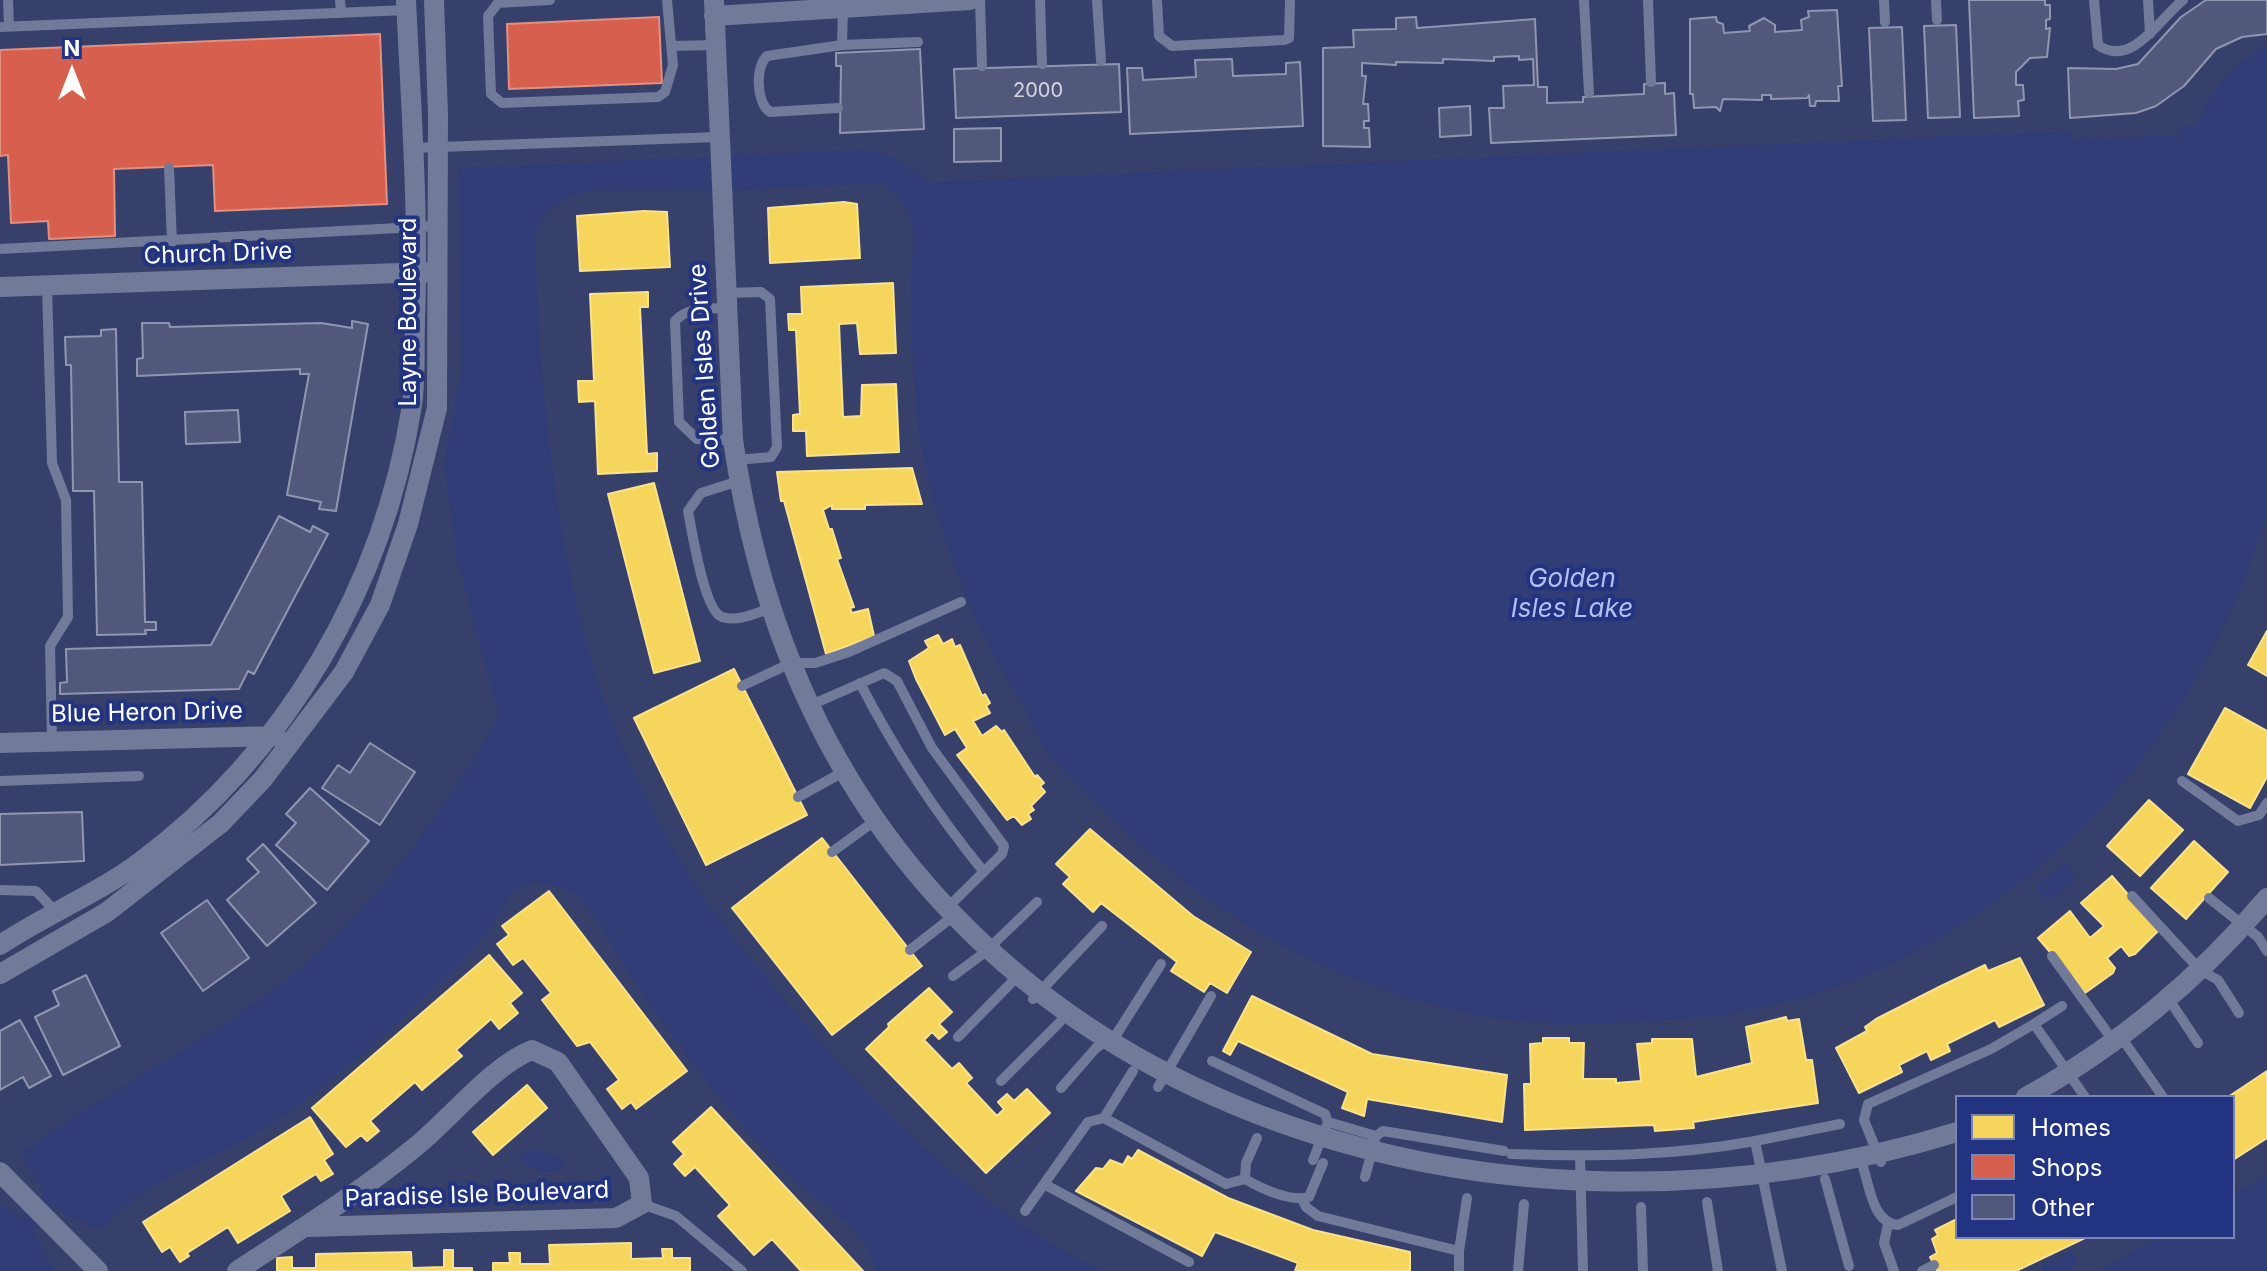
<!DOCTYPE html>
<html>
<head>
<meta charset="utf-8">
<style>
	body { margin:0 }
	#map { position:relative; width:2267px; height:1271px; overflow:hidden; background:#37406b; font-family:Inter,sans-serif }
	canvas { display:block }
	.legend { position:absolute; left:1955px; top:1095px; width:280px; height:144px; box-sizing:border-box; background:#213381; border:2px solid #7a85b3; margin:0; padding:10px 14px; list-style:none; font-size:24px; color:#fff }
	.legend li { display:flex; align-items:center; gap:16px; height:40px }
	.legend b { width:40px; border:2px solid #7a85b3 }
	.north { position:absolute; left:32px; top:32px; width:80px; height:80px; -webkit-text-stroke:6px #213381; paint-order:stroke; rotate:0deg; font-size:22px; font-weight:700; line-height:32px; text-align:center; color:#fff }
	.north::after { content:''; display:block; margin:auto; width:28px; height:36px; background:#fff; clip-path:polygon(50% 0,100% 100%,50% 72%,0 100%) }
</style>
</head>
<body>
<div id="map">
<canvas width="2267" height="1271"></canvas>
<ul class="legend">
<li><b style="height:22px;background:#f6d55c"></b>Homes</li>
<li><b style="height:22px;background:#d6604d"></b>Shops</li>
<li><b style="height:22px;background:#51587b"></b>Other</li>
</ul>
<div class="north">N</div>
</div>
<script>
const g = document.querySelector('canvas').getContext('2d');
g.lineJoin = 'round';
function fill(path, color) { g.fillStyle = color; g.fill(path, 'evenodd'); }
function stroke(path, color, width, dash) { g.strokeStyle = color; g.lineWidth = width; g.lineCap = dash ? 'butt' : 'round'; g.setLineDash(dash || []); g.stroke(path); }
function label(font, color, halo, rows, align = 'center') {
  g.font = font + ' Inter,sans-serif'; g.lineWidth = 8; g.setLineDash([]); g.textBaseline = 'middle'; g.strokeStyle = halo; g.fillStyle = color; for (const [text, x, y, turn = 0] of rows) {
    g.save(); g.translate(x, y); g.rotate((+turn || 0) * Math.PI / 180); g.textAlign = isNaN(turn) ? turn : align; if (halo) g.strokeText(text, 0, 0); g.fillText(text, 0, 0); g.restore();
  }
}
const water = new Path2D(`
	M2267 45V509C2211 723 2042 912 1833 988 1773 1010 1706 1019 1642 1022 1565 1027 1492 1024 1417 1001 1263 954 1162 875 1053 759 1038 744 1032 721 1021 703 966 613 924 505 915 399 912 359 911 319 911 280 911 263 915 242 912 226 909 207 895 194 881 183L746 190 588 191C561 198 541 208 535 237 539 369 551 504 584 633 602 708 638 784 675 851 714 920 768 980 819 1040 899 1132 990 1216 1102 1271H875C870 1229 822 1206 793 1178 710 1096 644 1001 585 901 567 887 539 876 517 889 506 895 504 909 497 919 471 955 432 990 400 1020 357 1060 311 1099 261 1130 210 1161 141 1182 102 1229L92 1228 55 1208 33 1230 54 1271H0V1204L21 1218 44 1195 21 1154C105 1092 199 1047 281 984 374 912 441 815 499 716L457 559 444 465 461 370 459 168 861 150C890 152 906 164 927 182L2070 131 2071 140 2180 135V126H2198C2208 89 2235 64 2267 45Z
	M2065 863 2077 878 2048 901 2036 886Z
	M538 1149 561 1159 565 1168C549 1178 533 1170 520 1159V1154Z
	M2267 1176V1271H2098L2159 1237H2233V1193Z
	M2070 1251 2077 1257 2075 1266 2065 1271H2042L2043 1263 2056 1261Z`);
const homes = new Path2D(`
	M844 202 857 204 860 258 770 263 768 208Z
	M644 211 667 212 670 267 580 271 577 216Z
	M893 283 896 353 860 354 857 323 839 324 843 417 861 416 862 385 896 384 899 452 807 456 806 431H793V415L800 414 796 330H789L788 314H802L801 287Z
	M648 292V307H640L647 454 657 453V471L598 474 595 401 579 402 578 381H594L590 294Z
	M912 468 922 504 865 505V509H832V505L823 510 829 529H832L841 558 837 559 854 607 850 608 852 613 868 609 874 636 826 654 784 501H781L777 472Z
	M654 483 700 661 654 673 608 494Z
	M2267 631V676L2248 665Z
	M938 635 943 644 952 639 955 647 960 645 982 696 985 694 990 703 986 706 990 713 973 721 982 736 996 726 1002 732 1004 730 1035 777 1037 775 1044 783 1040 786 1045 792 1031 806 1034 810 1028 814 1031 819 1022 825 1014 816 1007 820 957 755 967 748 955 729 945 735 916 679 909 661 929 648 925 641Z
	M734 669 807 815 706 865 634 718Z
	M2225 708 2267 731V777L2250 808 2188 774Z
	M2149 800 2183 830 2140 876 2107 846Z
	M1090 829 1193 916 1251 952 1227 993 1210 983 1204 992 1171 971 1177 962 1101 903 1093 912 1063 884 1070 877 1056 864Z
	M822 838 922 966 832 1035 732 908Z
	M2194 841 2228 872 2186 919 2151 888Z
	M2112 876 2159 930 2135 954 2129 956 2121 946 2107 958 2115 968 2113 973 2085 993 2038 938 2070 911 2090 938 2104 926 2081 903Z
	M549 891 687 1071 636 1109 631 1102 622 1109 607 1089 619 1080 590 1042 577 1046 542 1000 551 993 523 958 513 965 497 944 509 935 502 926Z
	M489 955 522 993 510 1003 518 1013 499 1029 491 1019 456 1050 462 1056 422 1090 415 1082 370 1121 379 1131 367 1141 361 1135 346 1147 312 1108Z
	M2020 958 2044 1005 1999 1027 1995 1020 1947 1044 1950 1051 1931 1060 1927 1051 1899 1065 1902 1072 1859 1093 1836 1048 1867 1031 1865 1027 1876 1019 1941 986 1985 965 1988 971Z
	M929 988 952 1012 939 1024 947 1032 939 1039 932 1032 924 1040 952 1069 959 1063 972 1078 966 1083 997 1116 1004 1109 998 1102 1007 1094 1014 1101 1027 1089 1050 1113 986 1173 866 1049 889 1027 888 1024Z
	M1252 996 1372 1054 1507 1075 1502 1122 1367 1099 1364 1116 1342 1108 1348 1092 1238 1041 1230 1055 1223 1051Z
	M1786 1017 1787 1021 1799 1019 1806 1060H1812L1818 1103 1693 1122 1694 1128 1655 1131 1654 1125 1525 1130 1524 1084H1531L1530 1044 1543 1043V1038H1569V1043H1584L1583 1079H1616V1083L1641 1081 1637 1044 1652 1043V1039H1692L1696 1077 1752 1063 1746 1027Z
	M2267 1071V1138L2233 1160V1097H2228Z
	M527 1085 547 1108 493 1155 473 1132Z
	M711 1107 863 1271H801L772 1239 754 1255 718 1216 730 1205 695 1167 685 1176 674 1164 684 1154 673 1142Z
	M310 1117 333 1154 324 1160 333 1174 321 1181 316 1174 281 1196 290 1211 238 1243 228 1227 187 1253 189 1256 180 1262 170 1247 162 1252 143 1222Z
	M1138 1150 1228 1198 1313 1230 1410 1252V1271H1295L1298 1263 1215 1232 1202 1256 1076 1191 1096 1168 1103 1169 1110 1160 1123 1165 1128 1156 1132 1159Z
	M1957 1219V1237H2087L2016 1271H1937L1930 1257 1937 1253 1932 1239 1938 1235 1935 1230Z
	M631 1243V1259L663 1258 662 1249H672V1258H690V1271H493V1263H510L509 1253H520V1264H550L549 1245Z
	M444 1250H453V1268H472V1271H277V1258L292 1257V1268H316V1254L411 1252 412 1268 444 1267Z`);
const shops = new Path2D(`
	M659 17 662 83 509 89 507 24Z
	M380 34 387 204 215 211 213 165 114 169 115 236 49 239 48 221 11 223 8 155 0 156V50Z`);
const building = new Path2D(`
	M1969 0H2045V5H2050V19L2046 20V29L2050 28 2047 57 2030 58 2016 72V85H2023L2024 100 2018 101 2019 116 1974 118Z
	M2206 0H2267V34L2242 37 2216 49 2184 86 2156 106 2136 113 2070 118 2068 68 2116 69 2138 64 2181 17Z
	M1837 10 1842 86H1838L1839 101H1816L1815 106H1810L1809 95 1807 98 1771 99V95H1762V100L1723 99 1720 111 1716 107 1694 108 1693 94H1690V19L1716 17 1717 22 1723 24 1724 33 1750 31 1749 26 1764 18 1775 25V32L1802 30 1801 20 1809 17 1808 11Z
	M1416 17 1417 28 1535 19 1538 87H1547V103L1583 102V97L1644 94V84L1665 83V94L1674 93 1676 135 1491 143 1489 108H1504L1503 86 1534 85 1533 59 1519 60V56L1494 57V61L1443 59V63L1396 62V65L1362 63V76H1366L1363 104H1368L1369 121H1364V128H1369L1370 147 1323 146V48L1354 47 1353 30 1396 29V18Z
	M1956 25 1960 117 1928 118 1924 26Z
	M1902 27 1906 120 1873 121 1869 28Z
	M920 49 924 129 840 133 841 66H836V53Z
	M1232 59 1233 76 1286 74V63L1300 62 1303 126 1130 134 1127 68H1142L1143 80 1196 77 1195 60Z
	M1119 64 1121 112 956 118 954 69Z
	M1470 106 1471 135 1440 137 1439 108Z
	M1001 128V161L954 162V129Z
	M352 321 368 324 336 511 319 509 321 502 287 495 309 374H300V369L137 376V359L143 358 142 323H169L170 327 321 323 352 328Z
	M116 329 119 482H142L145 622H156V630H145L146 634 97 635 94 491H73L71 365H66L65 337 101 336V330Z
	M238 410 240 442 186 444 185 412Z
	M279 516 310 532 313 526 328 534 254 674 248 671 239 689 60 694V683L67 682 66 649 211 645Z
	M370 743 415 772 380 825 322 788 338 765 350 773Z
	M310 788 369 841 327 890 276 845 296 823 286 814Z
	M82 812 84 861 0 865V814Z
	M263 844 316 903 267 946 227 900 259 872 247 859Z
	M207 900 249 958 203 991 161 933Z
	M86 975 120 1046 63 1075 35 1017 59 1005 53 991Z
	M20 1020 51 1076 29 1088 23 1077 0 1090V1031Z`);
const lane = new Path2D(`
	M8 0 9 26
	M340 0 341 13
	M550 0 498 3 488 16 491 94 502 103 658 97 665 92 673 65 667 0
	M980 0 982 66
	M1040 0 1042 64
	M1097 0 1101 61
	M1157 0 1159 36 1172 46 1284 40 1289 38 1290 0
	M1584 0 1589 93
	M1648 0 1651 82
	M1884 0 1885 22
	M1936 0 1937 20
	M2094 0 2098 45C2132 69 2161 17 2183 0
	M2148 0 2150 34
	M843 8 842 45 918 42
	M0 27 407 10
	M673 46 715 45
	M838 108 770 112C756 102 755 67 767 56L842 45
	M412 148 718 137
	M169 168 172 243
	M0 249 436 226
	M47 285 52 463 66 500 68 617 50 646 52 741
	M726 293 761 292 770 299 777 447 771 457 736 460
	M727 308C707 309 689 306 675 321L679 422 697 439 733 440
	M739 481 701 493 688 511C692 531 704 611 722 617 738 622 756 613 771 608
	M860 683C896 753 934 811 984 872
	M742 686 791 663H815L849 652 961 602
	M811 705 884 673 897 681 932 748 1004 846 1002 854 949 906
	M0 781 139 776
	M2182 781 2238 821 2259 815 2267 803
	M798 797 845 771
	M832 852 876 820
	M0 890 36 891 57 913
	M2132 896 2200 970 2218 980 2239 1013
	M2209 898 2258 937 2267 951
	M910 950 951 918
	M2052 956 2114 1042
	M953 976 984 953 1037 902
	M2168 998 2198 1043
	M1033 999 1102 926
	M2034 1024 2062 1006
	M958 1037 1013 981
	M2121 1037 2163 1097
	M1212 1061 1325 1114 1328 1122 1313 1160
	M1001 1081 1060 1022
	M1158 1087 1211 996
	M1061 1088 1096 1048 1116 1035 1161 964
	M1104 1118 1226 1184 1245 1179
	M1328 1122 1376 1136
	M1257 1138 1246 1163 1245 1179C1262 1189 1290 1202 1309 1197L1323 1163
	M1511 1154C1594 1157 1673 1156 1755 1141
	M1580 1156 1583 1271
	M1881 1162 1864 1120 1868 1104 1991 1049 2034 1024 2085 1097
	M1863 1167C1870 1188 1873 1223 1898 1225L1957 1197
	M1365 1177 1376 1136 1383 1131 1504 1151
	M1825 1179 1849 1266
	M1044 1184 1088 1122 1104 1118 1133 1071
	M1302 1199 1306 1207 1318 1216 1459 1251 1467 1198
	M1707 1202 1718 1271
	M642 1204 676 1216 742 1271
	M1641 1207 1643 1271
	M1025 1211 1044 1184 1189 1262
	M1888 1224 1884 1243 1894 1271
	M1459 1271V1251
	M1518 1271 1524 1204
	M1782 1271 1755 1141 1840 1124
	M1922 1271 1934 1265`);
const street = new Path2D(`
	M714 0 733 440C744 515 762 591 791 662 974 1119 1509 1271 1957 1132
	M714 16 970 0
	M0 287 428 272
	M0 743 276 736
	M0 945C45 915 97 894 140 862 287 753 384 585 412 405 416 378 414 348 415 321 419 214 411 107 406 0
	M0 974 107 912 221 823 263 779 344 672 380 605 408 524 437 408 438 114 434 0
	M2026 1097C2117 1047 2200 978 2267 898
	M0 1172 98 1271
	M237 1271C298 1231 358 1194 414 1148 449 1120 493 1065 532 1050L558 1062 639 1178 642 1204 616 1218 309 1227`);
const numberNames = [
	["2000",1038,91]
];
const streetNames = [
	["Church Drive",218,254,-2],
	["Layne Boulevard",409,312,-90],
	["Golden Isles Drive",705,366,-94],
	["Blue Heron Drive",147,713,-1],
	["Paradise Isle Boulevard",477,1195,-2]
];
const waterNames = [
	["Golden",1572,579],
	["Isles Lake",1572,609]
];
fill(water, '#313d76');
fill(homes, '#f6d55c');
stroke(homes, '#f9e28d', 2);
fill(shops, '#d6604d');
stroke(shops, '#e29082', 2);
fill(building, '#51587b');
stroke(building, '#9096b0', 2);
stroke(lane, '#727a99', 10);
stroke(street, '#727a99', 20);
label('20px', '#d4d5de', null, numberNames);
label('24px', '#fff', '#213381', streetNames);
label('italic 26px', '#b2bfef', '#213381', waterNames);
</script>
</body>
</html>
